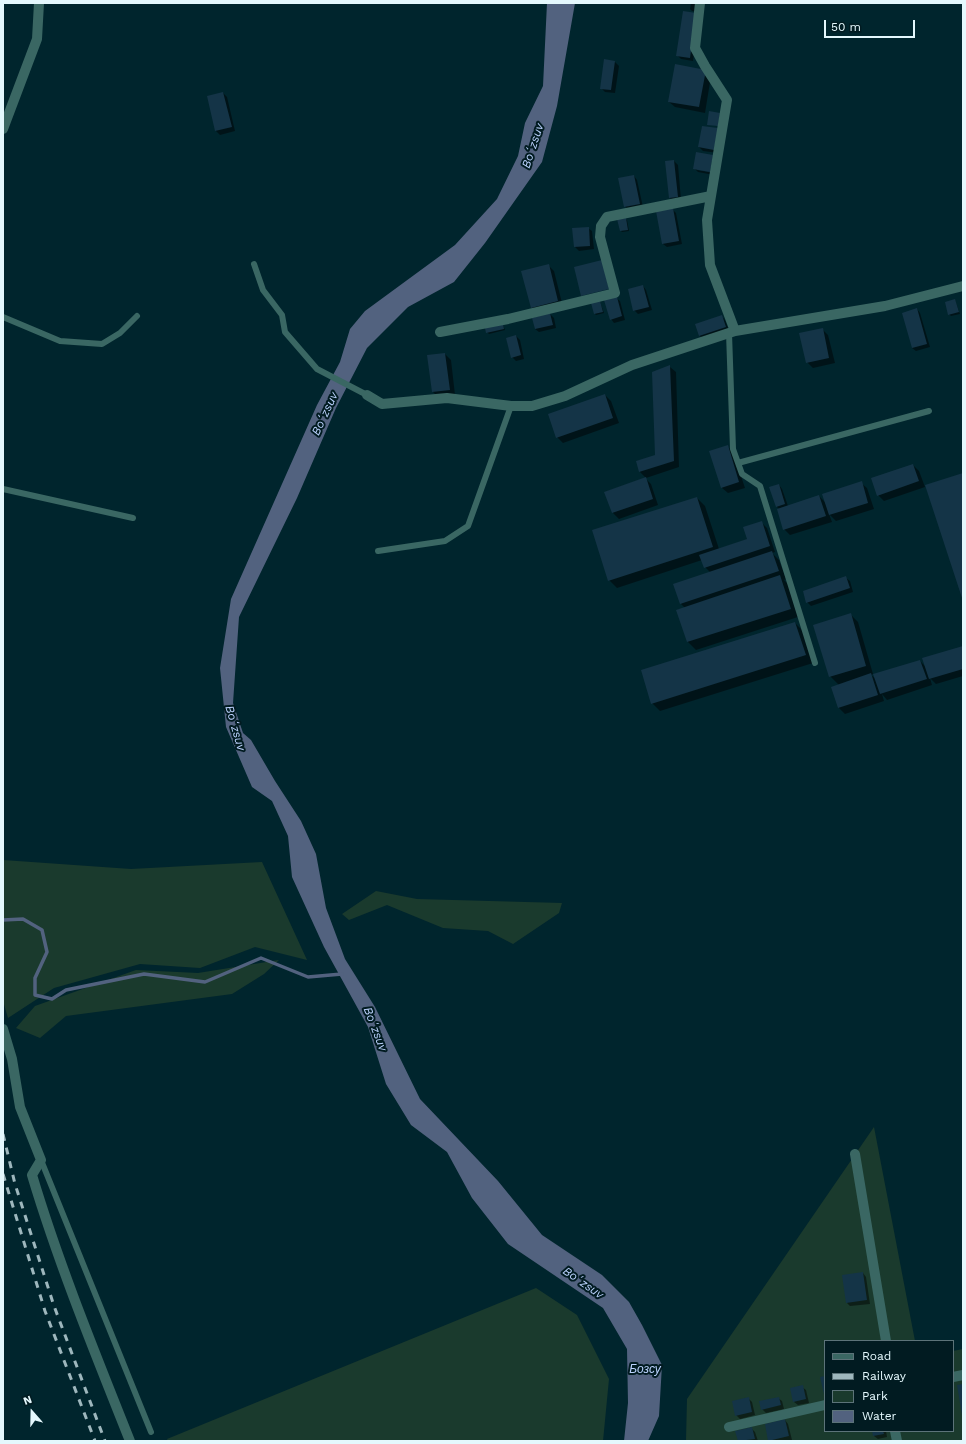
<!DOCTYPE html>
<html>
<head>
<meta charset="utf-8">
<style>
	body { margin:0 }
	#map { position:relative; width:966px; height:1444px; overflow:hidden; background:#00252d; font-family:"Work Sans",sans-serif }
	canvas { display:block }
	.frame { position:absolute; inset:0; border:4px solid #e4f8fd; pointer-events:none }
	.legend { position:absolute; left:824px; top:1340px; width:130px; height:92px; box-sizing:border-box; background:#011b21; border:1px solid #5c7379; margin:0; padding:5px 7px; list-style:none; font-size:12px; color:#e4f8fd }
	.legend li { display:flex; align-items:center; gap:8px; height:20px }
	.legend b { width:20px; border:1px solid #5c7379 }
	.north { position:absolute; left:12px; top:1392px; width:40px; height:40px; -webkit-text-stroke:3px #011b21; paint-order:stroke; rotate:340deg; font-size:11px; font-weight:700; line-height:16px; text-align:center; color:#e4f8fd }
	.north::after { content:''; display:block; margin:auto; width:14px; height:18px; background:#e4f8fd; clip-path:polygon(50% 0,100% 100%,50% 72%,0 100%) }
	.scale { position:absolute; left:824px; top:20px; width:91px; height:18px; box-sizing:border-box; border:2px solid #e4f8fd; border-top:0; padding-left:5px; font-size:12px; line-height:14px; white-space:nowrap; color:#e4f8fd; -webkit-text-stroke:3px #011b21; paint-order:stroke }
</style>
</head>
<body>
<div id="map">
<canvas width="966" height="1444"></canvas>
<div class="frame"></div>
<ul class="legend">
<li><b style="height:5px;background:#3a6763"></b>Road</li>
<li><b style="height:5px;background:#9eb7bd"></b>Railway</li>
<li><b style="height:11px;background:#1a3a2d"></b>Park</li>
<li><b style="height:11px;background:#52627f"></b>Water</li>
</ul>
<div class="north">N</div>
<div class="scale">50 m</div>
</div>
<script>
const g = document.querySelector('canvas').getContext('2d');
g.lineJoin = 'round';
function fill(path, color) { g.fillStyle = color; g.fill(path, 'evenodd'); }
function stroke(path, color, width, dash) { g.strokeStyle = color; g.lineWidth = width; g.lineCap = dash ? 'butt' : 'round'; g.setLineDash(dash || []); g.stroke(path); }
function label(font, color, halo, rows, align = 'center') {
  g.font = font + ' "Work Sans",sans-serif'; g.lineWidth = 4; g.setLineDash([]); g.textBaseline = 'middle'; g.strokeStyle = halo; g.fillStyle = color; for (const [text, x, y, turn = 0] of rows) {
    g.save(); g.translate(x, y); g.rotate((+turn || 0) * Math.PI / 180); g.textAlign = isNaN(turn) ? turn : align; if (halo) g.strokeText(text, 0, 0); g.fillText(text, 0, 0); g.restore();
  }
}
const green = new Path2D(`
	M3 860 131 869 262 862 307 960 255 947 200 968 140 964 54 988 8 1018 3 1001Z
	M376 891 417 899 562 903 559 913 513 944 488 931 443 928 387 905 349 920 342 914Z
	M279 960 264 974 232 994 66 1016 40 1038 16 1028 35 1006 136 970 198 973Z
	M874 1127 915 1341H825V1431H953V1351L963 1349V1441H686L687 1399Z
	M536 1288 577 1315 609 1379 603 1441H168L167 1439Z`);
const water = new Path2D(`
	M547 3H575L557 106 542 162 485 243 454 282 408 307 367 348 336 408 297 498 239 617 233 703 243 733 251 740 275 781 301 821 316 854 326 908 345 959 375 1007 420 1099 498 1181 542 1235 602 1275 629 1302 642 1325 662 1365 659 1416 648 1441H624L628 1403 627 1349 603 1308 508 1244 472 1198 447 1152 411 1125 386 1084 368 1027 324 947 292 877 288 836 272 801 252 787 226 727 220 668 231 599 317 405 340 362 350 329 365 311 455 245 497 199 518 156 525 123 543 86Z`);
const shadow = new Path2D(`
	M691 3H699L698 12 692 11 690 9Z
	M699 18 693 61 681 59 677 55Z
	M605 61 615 62 619 66 615 93 605 92 601 88Z
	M676 65 711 76 705 113 675 107 669 102Z
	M223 93 227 97 235 131 220 135 216 131 208 97Z
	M702 127 718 153 703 151 699 147Z
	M674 161 678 165 681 200 674 201 670 198Z
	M694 168H697V170L714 173V175L698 172Z
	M634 176 637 180 643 207 628 210 625 206Z
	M672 209 676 213 682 244 667 247 663 244Z
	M625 219 627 220 629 231 622 232 621 231Z
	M588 228 592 231 594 249 579 251 575 247Z
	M548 265 554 271 563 307 537 313 532 307Z
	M643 286 646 290 652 310 638 314 634 310Z
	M616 298 620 301 625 320 614 323 611 319Z
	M955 300 960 314 951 316 949 314Z
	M600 302 604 313 596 315 595 314Z
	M917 309 920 313 930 347 916 351 912 348Z
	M550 314 554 318 556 328 539 332 535 329Z
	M721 316 725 320 729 331 704 340 700 336 696 324Z
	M503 325 505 330 489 334 487 332Z
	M822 329 828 335 835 363 813 368 807 362Z
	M516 336 520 340 524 359 516 361 512 357Z
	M445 354 451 360 455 395 438 397 433 392Z
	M670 367 676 372 679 467 646 478 640 472 637 461 656 456Z
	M605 395 611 401 619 423 563 443 557 437Z
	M727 446 733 452 745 488 728 493 722 488Z
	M913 465 919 471 925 487 884 501 878 495Z
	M645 478 651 484 658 505 619 519 613 513 605 492Z
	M861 483 867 488 874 509 836 521 829 514 832 522 790 535 784 529 779 509 777 507 779 485 782 489 788 506 819 496 826 503Z
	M697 498 705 506 719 549 748 539 761 522 767 528 775 552 772 553 779 560 786 579 784 580 788 584 798 617 696 650 688 642 677 610 685 608 681 604 710 572 705 567 702 560 617 588 609 580Z
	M846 578 850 581 853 592 811 606 807 602Z
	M850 614 858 622 873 674 871 675 876 679 920 661 926 667 963 647V676L936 684 930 678 932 685 887 700 882 694 884 701 845 714 839 708V685L830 676Z
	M795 623 803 631 813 663 660 711 652 703Z
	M863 1273 866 1277 870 1304 850 1306 847 1303Z
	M802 1387 806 1390 809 1403 798 1405 794 1402Z
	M748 1398 752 1402 755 1415 740 1419 736 1415Z
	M778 1398 782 1401 784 1409 766 1413 762 1409Z
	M785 1420 788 1424 792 1440 770 1441 769 1440Z
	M751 1428 755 1432 758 1441H739L737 1432Z
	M873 1431H886L887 1437 878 1439 874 1436Z`);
const stream = new Path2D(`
	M3 920 23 919 42 930 47 952 35 978V995L52 999 66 990 144 974 205 982 261 958 308 977 342 974`);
const building = new Path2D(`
	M683 11 696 13 690 58 676 56Z
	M604 59 615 61 611 90 600 89Z
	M675 64 706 70 699 107 668 102Z
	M223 92 232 127 215 131 207 96Z
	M709 111 720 113 718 126 707 125Z
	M702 126 718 128 714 150 698 147Z
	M696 152 713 155 710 172 693 169Z
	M674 160 678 197 669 198 665 161Z
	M634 175 640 204 624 207 618 178Z
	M673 208 679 241 662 244 656 211Z
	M626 218 628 230 620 231 617 219Z
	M589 227 590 246 574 247 572 228Z
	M602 260 609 289 581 296 574 267Z
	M549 264 558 301 531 308 521 271Z
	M643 285 649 307 633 311 628 289Z
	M617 297 622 316 610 320 604 300Z
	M955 299 959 312 948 315 945 302Z
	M600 301 603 312 594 314 591 303Z
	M917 308 927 344 912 348 902 313Z
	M550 313 553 325 535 329 532 318Z
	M722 315 726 327 699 336 695 324Z
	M503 324 504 329 486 333 485 328Z
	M823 328 829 358 806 363 799 333Z
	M516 335 521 355 511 358 506 338Z
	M445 353 450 390 432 392 427 355Z
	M670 365 674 461 639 472 636 461 655 455 652 372Z
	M605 394 613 418 556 438 548 414Z
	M728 445 739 482 721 488 709 451Z
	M913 464 919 481 877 496 871 478Z
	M963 473V601L925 485Z
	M646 477 653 499 612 513 604 492Z
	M862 481 868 503 829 515 822 494Z
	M779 484 785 504 776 507 769 487Z
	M819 495 826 516 783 530 777 509Z
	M697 497 713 547 608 581 592 530Z
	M762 521 770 546 704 568 699 555 747 539 743 527Z
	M772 551 779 571 680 604 673 584Z
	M780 575 791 609 687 642 676 610Z
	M846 576 850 588 806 603 803 591Z
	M851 613 866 666 829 677 813 625Z
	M795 622 806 655 651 704 641 670Z
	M963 646V669L929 679 922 658Z
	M920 660 927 679 880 694 873 674Z
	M871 673 878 695 838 708 831 687Z
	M863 1272 867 1300 846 1303 842 1275Z
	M825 1376V1394H824L820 1377Z
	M963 1384V1415H962L957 1385Z
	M803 1385 806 1399 793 1402 790 1388Z
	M749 1397 752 1412 735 1416 732 1401Z
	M779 1397 781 1405 761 1410 759 1401Z
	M785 1419 789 1436 768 1441 765 1424Z
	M752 1427 755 1439 738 1441 735 1431Z
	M872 1431H883L884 1434 873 1436Z`);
const service = new Path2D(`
	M254 264 263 290 282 315 285 332 317 369 367 395
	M3 317 60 341 102 344 120 333 137 316
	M729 333 733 449 742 474 760 486 815 663
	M738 463 929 411
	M3 489 133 518
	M378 551 445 541 468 526 511 406
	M41 1160 151 1432`);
const minor = new Path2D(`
	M700 3 695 48 705 66 727 100 707 220 710 265 735 331
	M3 129 37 39 39 3
	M440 332 508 319 615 293 600 237 601 226 607 217 711 196
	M367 395 382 404 447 398 511 406H532L565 396 632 365 735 331 885 306 963 286
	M3 1029 12 1059 20 1107 41 1160 32 1175C59 1265 95 1353 130 1441
	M855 1154 886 1341
	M953 1377 963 1375
	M729 1427 825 1405
	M895 1431 897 1441`);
const rail = new Path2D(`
	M3 1134 15 1184 54 1306 105 1441
	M3 1174 45 1311 95 1441`);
const waterNames = [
	["Boʻzsuv",533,146,-72],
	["Boʻzsuv",325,414,-65],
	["Boʻzsuv",235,728,74],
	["Boʻzsuv",375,1029,69],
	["Boʻzsuv",583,1283,35],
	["Бозсу",645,1369]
];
fill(green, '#1a3a2d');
fill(water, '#52627f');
fill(shadow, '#0007');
stroke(stream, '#52627f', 3.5);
fill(building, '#143447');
stroke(service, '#3a6763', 6);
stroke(minor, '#3a6763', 10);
stroke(rail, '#9eb7bd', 3, [7, 7]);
label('italic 12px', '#bcd3fe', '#011b21', waterNames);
</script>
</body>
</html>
